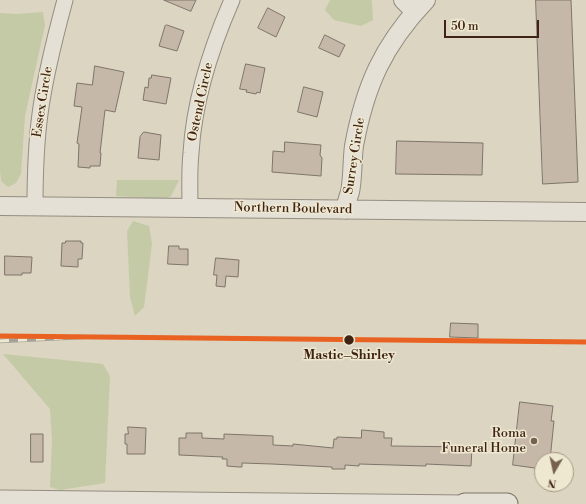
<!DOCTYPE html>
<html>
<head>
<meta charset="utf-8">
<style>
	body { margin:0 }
	#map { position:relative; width:586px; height:504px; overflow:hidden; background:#dbd5c1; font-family:"Libre Bodoni",serif }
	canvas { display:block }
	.north { position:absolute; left:534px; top:452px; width:40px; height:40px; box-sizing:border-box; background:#efe8d0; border:1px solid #a99985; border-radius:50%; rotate:189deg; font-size:11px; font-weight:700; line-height:16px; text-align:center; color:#3f2314 }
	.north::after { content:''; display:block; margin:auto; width:14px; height:18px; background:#766151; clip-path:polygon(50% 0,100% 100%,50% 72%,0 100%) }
	.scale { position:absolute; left:444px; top:20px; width:95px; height:18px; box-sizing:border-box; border:2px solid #3f2314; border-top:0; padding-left:5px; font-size:12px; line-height:14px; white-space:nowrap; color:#3f2314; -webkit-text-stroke:3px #efe8d0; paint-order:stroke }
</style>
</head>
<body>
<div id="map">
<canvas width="586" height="504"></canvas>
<div class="north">N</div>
<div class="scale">50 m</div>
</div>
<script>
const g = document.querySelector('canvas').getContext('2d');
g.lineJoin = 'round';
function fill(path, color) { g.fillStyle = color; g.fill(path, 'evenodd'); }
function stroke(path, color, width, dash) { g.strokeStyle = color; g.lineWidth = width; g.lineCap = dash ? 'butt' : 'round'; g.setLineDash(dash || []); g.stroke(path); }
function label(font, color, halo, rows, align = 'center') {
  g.font = font + ' "Libre Bodoni",serif'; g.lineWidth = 3; g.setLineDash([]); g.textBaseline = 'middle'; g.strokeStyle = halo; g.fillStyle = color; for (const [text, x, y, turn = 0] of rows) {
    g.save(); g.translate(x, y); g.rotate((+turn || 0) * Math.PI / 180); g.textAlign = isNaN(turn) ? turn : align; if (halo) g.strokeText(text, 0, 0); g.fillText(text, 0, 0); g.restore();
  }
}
const green = new Path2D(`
	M330 0H371L372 2 373 20 361 26 334 20 325 10Z
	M43 12 45 25 25 116 21 174 16 183 8 187 1 181 0 169V13L17 14Z
	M117 180H179L171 196 164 199 116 196Z
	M133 221 149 226 152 244 144 307 135 316 130 297 127 231Z
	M3 354 103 364 110 376 105 483 60 490 50 487 52 440 50 409Z`);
const building = new Path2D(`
	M164 0H196L191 11Z
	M536 0H571L578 182 543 184Z
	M268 8 285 17 276 37 258 28Z
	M167 25 184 31 177 51 159 46 165 26Z
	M325 35 345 45 339 57 319 48Z
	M246 64 265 68 260 93 257 92 256 94 246 92 247 90 240 89Z
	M95 66 124 72 115 112 105 110 100 153H101L100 166H90V168L78 167 79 144 77 143 82 107 74 106 77 83 92 85Z
	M152 75 171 78 166 104 143 100 145 87 148 88 149 78H151Z
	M304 87 323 92 317 117 298 112Z
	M144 132 161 135 159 160 138 158 140 137Z
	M397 141 483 143 482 175 396 174Z
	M285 142 321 145 320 155 322 158 321 176 272 172 273 151 284 152Z
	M66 241H81V243H83L82 259H78V267L61 266 62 243H65Z
	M169 246H179V249H188V265L168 264Z
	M5 256 32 257 31 273H22V275H5Z
	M216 258 239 260 238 277 226 276 225 287 216 286 217 275H214Z
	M451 323 478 324V338L450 337Z
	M520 402 553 406 551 421H554L550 460H542V469L513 465Z
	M128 427 146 428 145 454H127V444H125V434H128Z
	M362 430 384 432V438H392L391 446 472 447 471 466 426 464V466L359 464V466L345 465V469H332V467L272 464 242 463V467H239L227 466V459H222L223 457 179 455V438H186V433H202V438L224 439V434L273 436V445L293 446V444L333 448 334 439H337V437L361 438Z
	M31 434H43V462H31Z`);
const minor = new Path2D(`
	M35 206C35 175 36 144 40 114 45 76 55 37 65 0
	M190 208C190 190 189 171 191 153 194 100 211 48 232 0
	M0 498 465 503`);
const tertiary = new Path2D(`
	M403 0 415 12
	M0 206 586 212
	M345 210C346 204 348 198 350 192 353 177 352 161 354 146 365 86 383 45 426 0`);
const secondary = new Path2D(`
	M465 504H507`);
const rail = new Path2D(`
	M0 341 83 337`);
const rail1 = new Path2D(`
	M0 336 586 342`);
const markers = [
	[349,340,5.5,"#3f2314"],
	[534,441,4,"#766151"]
];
const streetNames = [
	["Essex Circle",43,102,-81],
	["Ostend Circle",201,102,-78],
	["Surrey Circle",355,156,-81],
	["Northern Boulevard",293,209,1]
];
const stopNames = [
	["Mastic–Shirley",349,356]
];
const poiNames = [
	["Roma",526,434],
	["Funeral Home",526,449]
];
fill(green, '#c4caa6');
fill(building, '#c6b8a8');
stroke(building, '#7e756a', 1);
stroke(minor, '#948d80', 17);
stroke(tertiary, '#948d80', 20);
stroke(secondary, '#7e756a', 23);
stroke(minor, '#e4e0d6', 15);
stroke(tertiary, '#e4e0d6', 18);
stroke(secondary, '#e4e0d6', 21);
stroke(rail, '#a6a198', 4.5);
stroke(rail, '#efe8d0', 3, [9]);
stroke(rail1, '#e96221', 5);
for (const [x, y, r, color] of markers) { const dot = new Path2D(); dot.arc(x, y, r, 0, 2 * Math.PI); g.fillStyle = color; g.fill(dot); stroke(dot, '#efe8d0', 1.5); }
label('13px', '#3f2314', '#efe8d0', streetNames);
label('bold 13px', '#3f2314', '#efe8d0', stopNames);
label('13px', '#3f2314', '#efe8d0', poiNames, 'right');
</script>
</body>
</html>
